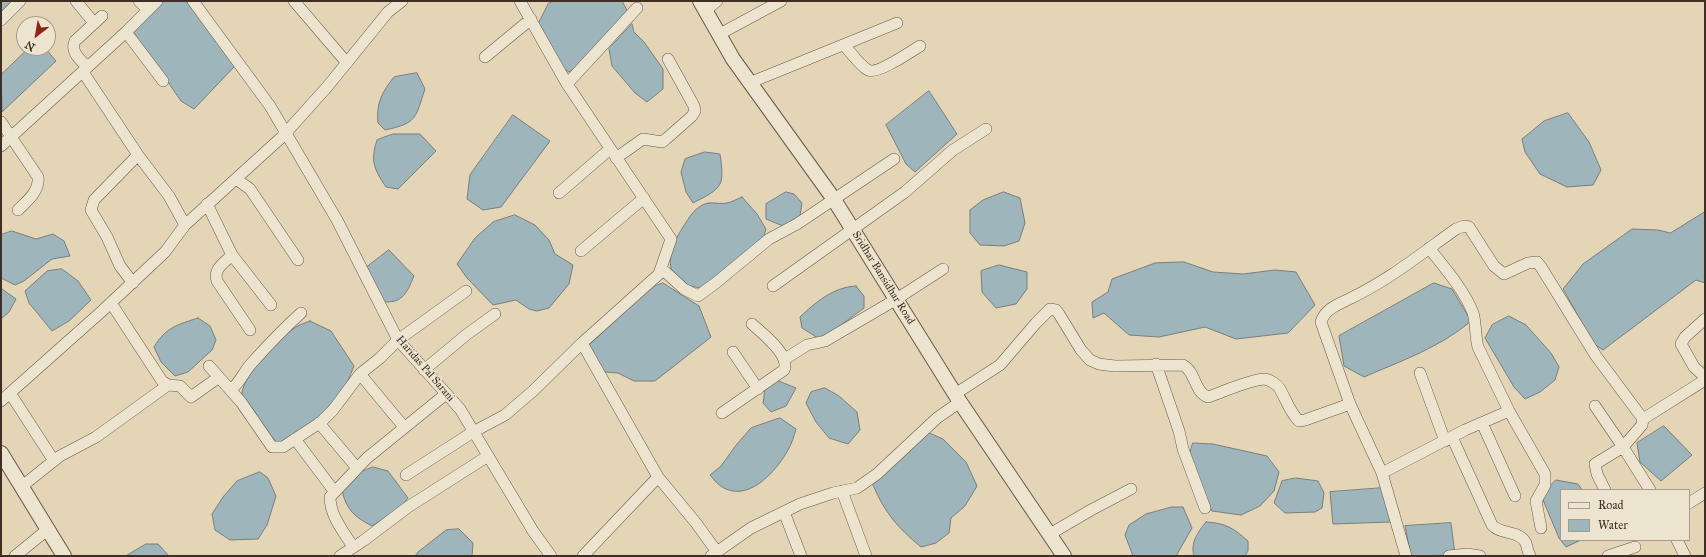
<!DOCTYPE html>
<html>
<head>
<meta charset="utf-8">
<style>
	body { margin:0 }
	#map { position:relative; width:1706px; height:557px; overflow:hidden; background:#e4d5b6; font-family:"IM FELL Great Primer",serif }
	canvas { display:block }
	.frame { position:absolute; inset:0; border:2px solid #3f2e24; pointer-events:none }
	.legend { position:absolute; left:1560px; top:489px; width:130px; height:52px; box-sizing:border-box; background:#ede4d0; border:1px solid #a79b8b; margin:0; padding:5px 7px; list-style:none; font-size:12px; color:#3f2e24 }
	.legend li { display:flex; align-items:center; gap:8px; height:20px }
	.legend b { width:20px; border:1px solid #a79b8b }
	.north { position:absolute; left:16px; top:16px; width:40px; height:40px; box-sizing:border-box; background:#ede4d0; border:1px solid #a79b8b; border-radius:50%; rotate:211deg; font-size:11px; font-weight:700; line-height:16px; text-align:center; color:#3f2e24 }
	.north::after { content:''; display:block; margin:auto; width:14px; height:18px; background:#8f2418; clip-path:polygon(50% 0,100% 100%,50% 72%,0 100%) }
</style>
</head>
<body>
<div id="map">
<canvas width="1706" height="557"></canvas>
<div class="frame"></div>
<ul class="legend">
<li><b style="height:5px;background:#ede4d0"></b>Road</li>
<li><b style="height:11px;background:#9db5bb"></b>Water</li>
</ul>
<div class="north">N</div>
</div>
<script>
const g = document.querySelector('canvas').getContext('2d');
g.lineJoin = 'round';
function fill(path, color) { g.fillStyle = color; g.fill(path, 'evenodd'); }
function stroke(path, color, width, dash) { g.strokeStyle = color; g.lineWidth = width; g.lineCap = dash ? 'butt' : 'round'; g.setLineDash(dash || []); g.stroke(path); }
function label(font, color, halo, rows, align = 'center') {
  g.font = font + ' "IM FELL Great Primer",serif'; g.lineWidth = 3; g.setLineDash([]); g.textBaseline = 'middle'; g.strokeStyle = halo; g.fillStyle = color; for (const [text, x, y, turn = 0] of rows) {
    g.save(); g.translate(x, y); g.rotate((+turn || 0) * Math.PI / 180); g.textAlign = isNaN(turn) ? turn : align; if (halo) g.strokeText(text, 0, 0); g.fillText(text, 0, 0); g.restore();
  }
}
const water = new Path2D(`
	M1 1H14L1 13Z
	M163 1H186L235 66 194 109 181 101 134 33Z
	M553 1H622L628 12 578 67 569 72 557 64 538 24 548 4Z
	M632 24 634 32 644 42 663 69V89L647 102 635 93 612 66 609 49Z
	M29 48H45L56 61 2 112 1 75Z
	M417 73 425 89C415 118 418 123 385 130L378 123C376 103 382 92 394 77Z
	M929 91 957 134 915 172 906 164 886 125Z
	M1568 113 1589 142 1601 170 1593 185 1567 187 1540 174 1525 152 1522 139 1544 121Z
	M513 115 550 141 501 207 483 210 467 199 470 175Z
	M393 134H420L436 151 398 189 386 187C374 169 370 161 377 140Z
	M705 152 720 154C725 187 722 188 693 203L686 192 681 172 685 159Z
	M786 192 794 194 802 203 800 216 783 226 766 219V204Z
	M1004 192 1020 198 1025 223 1019 241 1004 246 980 245 970 233V210L983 200Z
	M742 197 757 214 766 229 762 242 701 288C661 283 666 254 683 227 687 221 692 212 698 208 709 199 716 205 727 203 732 202 737 199 742 197Z
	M1705 212V283L1696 280 1603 350 1594 344 1563 289 1583 264 1632 229 1658 230 1670 233Z
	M515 215 535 225 549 240 555 254 573 265 569 284 549 308 537 311 529 309 516 300 493 305 467 278 457 264 475 238 493 222Z
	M12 231 36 239 53 234 64 241 70 256 52 259 24 281 15 285 1 278V235Z
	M389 250 414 276C407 292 404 303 383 302L367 267Z
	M1184 262 1213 272 1243 274 1275 270 1296 272 1315 305 1288 333 1236 339 1205 327 1159 337 1129 335 1104 313 1093 318 1092 302 1108 292 1112 279 1155 263Z
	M999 265 1027 272V289L1016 304 996 308 982 292 981 271Z
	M62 269 78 281 91 300 69 321 52 331 29 303 25 291 47 271Z
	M663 283 699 306 711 337 655 381H634L618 373 605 372 593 357 589 345 650 288Z
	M1434 283 1452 289 1471 321C1441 347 1401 361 1364 377L1344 366 1339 336Z
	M856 286 864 296V308L833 331 818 338 802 328 800 317C815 303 833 287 856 286Z
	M2 289 16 299 9 312 1 319V290Z
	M1509 316 1526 325 1551 353 1559 367 1555 380 1540 392 1525 399 1514 387 1485 338 1492 325Z
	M198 318 210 326 216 340 212 350 188 372 175 376 161 362 154 347C166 327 177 325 198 318Z
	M310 321 331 331 354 366 345 388 320 416 279 445C270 434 242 406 242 393 243 376 280 338 293 329 298 325 305 323 310 321Z
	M776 380 796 388 786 406 771 412 763 403 765 389Z
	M825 388 839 396 857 412 860 430 848 444 829 438 816 422 806 403 811 392Z
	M780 418 796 429C794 436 792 443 788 450 777 470 751 500 726 489 720 487 714 480 710 475L721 466 737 444 751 428Z
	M1664 426 1692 455 1661 481 1640 462 1637 443Z
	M927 432 943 439 966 462 977 486 965 506 951 518 949 533 936 543 921 547C897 527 885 513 873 485Z
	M1193 443 1213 444 1267 456 1279 472 1274 491 1260 506 1241 515 1212 511 1189 456Z
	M373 467 388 471 408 498 400 508 372 526C355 517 346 510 342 490L358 473Z
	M260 472 268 478 276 496 267 525 258 539 230 540 215 530 212 514 223 497 237 481Z
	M1296 478 1318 481 1324 493 1322 508 1315 512 1285 513 1274 503 1282 481Z
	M1556 480 1578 484 1582 490H1561V540H1581L1566 547 1559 538 1543 500 1547 489Z
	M1383 488 1391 522 1333 524 1330 492Z
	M1172 507H1183L1192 528 1176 556H1133L1125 535 1129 525 1146 514Z
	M1206 522C1226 523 1233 528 1248 541V551L1245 556H1194C1190 543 1198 532 1206 522Z
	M1451 523 1455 555 1411 556 1405 526Z
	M459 529 473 543 472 556H415L418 552 446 530Z
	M146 544H158L169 556H126Z`);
const minor = new Path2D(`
	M76 1 94 23
	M139 1 148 10
	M193 1 270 106 337 220 398 340 460 409 533 531 551 556
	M294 1 347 63
	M705 11 717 1
	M1 20 20 1
	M126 32 163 81
	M718 35 781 1
	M844 45C851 52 859 65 868 70 877 75 910 52 920 46
	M485 57 531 19
	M87 67C80 59 70 52 75 41L102 16
	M83 72 138 155 169 196 185 225
	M749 83 897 23
	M567 84 637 8
	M1 122 38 177C40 191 27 201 18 210
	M1 146 126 32 157 1
	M616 158 643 139 662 142 666 139 692 116 695 111 694 106 668 59
	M236 179 250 189 298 260
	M559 193 610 149
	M207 204 232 255C224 263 213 269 217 281L250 330
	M1429 248C1444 267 1465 291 1473 313 1476 322 1475 336 1478 347L1509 411 1545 474V485L1536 501 1541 528
	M581 251 644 198
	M232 255 271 305
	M661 268 684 289 698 296 717 282 769 239 797 224 894 159
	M133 283 120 266 107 237 91 210 94 200 138 155
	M773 286 905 192 953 150 986 129
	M111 303 162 381 168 385 180 386 191 397 219 377
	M1705 319 1685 337 1681 344 1694 367 1705 377
	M582 343 658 477 696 523 717 552
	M733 352 758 389
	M785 359 807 345 825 341 895 300 943 269
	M1156 364 1179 431 1183 449 1205 508
	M209 366 241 402 272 447H283L321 422 333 410 360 374 380 358 398 340 466 291
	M424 370 466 335 495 314
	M1420 373 1445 441
	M360 374 404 427
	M231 390C239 383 243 374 250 365 267 346 282 330 301 313
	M10 393 54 461
	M955 394 1000 365 1036 323 1050 309 1056 310 1059 314 1081 350 1090 360 1099 364 1115 366 1183 365C1196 372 1194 392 1208 397 1223 392 1251 379 1265 379 1270 380 1277 384 1280 389 1286 400 1290 412 1299 421L1305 420 1350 404
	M1 401 101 312 165 252 185 225 283 136 327 87 388 12 402 1
	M1595 406 1623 447 1595 464 1597 474 1605 490
	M722 413 784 370C791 355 762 333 752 324
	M1643 419 1705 380
	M319 423 357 468
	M1482 423 1515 496
	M1452 437 1492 525C1501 535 1519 530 1526 543 1527 547 1528 552 1530 556
	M295 439 334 491
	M1382 473 1465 430 1509 411
	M406 475 473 432 505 415 533 391 582 343 659 274 671 239 567 84 520 1
	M21 487 60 456 96 437 168 385
	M842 491 866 556
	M1689 503 1705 493
	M784 512 801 556
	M1050 534 1091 510 1131 489
	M1677 540 1685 556
	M353 547C344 532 330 516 330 497L367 458 446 394
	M15 556 47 530
	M340 556 363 541 408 507 488 456
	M583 556 658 477
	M711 556 751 528 800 504 833 493 857 488 877 474 937 418 960 402
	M1406 556 1382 473 1350 404 1321 322C1325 308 1340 304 1351 298 1389 280 1422 253 1456 229L1464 226 1469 227 1494 266 1504 274 1528 263 1537 262 1541 267 1596 356 1643 419 1642 425 1623 447 1650 490
	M1449 556 1467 554 1480 556
	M1608 556 1635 547`);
const tertiary = new Path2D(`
	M700 1 733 59 833 198 960 402 1064 556
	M1 453 64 556`);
const streetNames = [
	["Sridhar Bansidhar Road",883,278,58],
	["Haridas Pal Sarani",425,369,49]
];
fill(water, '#9db5bb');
stroke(water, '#777f7f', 1);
stroke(minor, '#685848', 12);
stroke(tertiary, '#685848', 16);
stroke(minor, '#ede4d0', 11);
stroke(tertiary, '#ede4d0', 14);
label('11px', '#3f2e24', '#ede4d0', streetNames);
</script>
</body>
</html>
